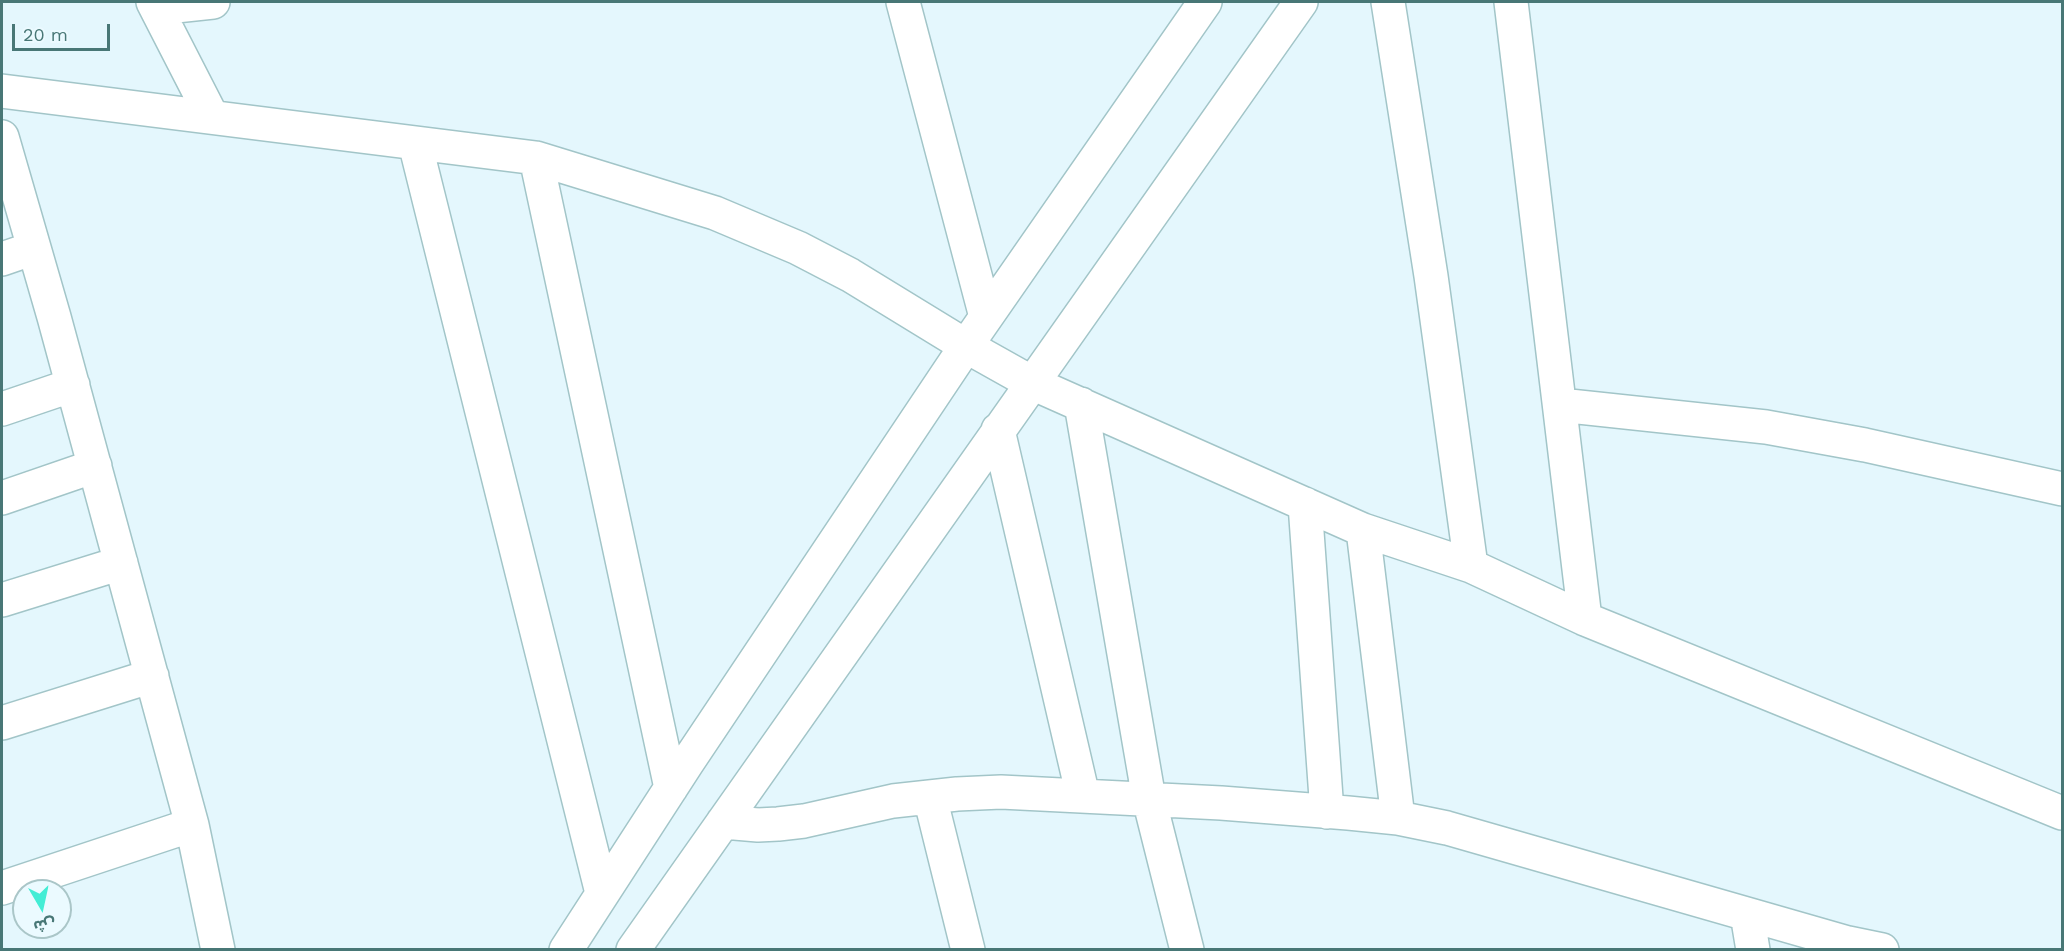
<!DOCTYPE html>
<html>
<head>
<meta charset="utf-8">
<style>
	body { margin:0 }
	#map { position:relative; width:2064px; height:951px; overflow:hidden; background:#e4f7fd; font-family:"Work Sans","Noto Sans Arabic",sans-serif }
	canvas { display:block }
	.frame { position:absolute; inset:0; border:3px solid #487776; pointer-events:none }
	.north { position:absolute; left:12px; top:879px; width:60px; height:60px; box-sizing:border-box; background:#ebfaff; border:2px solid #aac6c8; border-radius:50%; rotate:171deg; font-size:16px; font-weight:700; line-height:24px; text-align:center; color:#487776 }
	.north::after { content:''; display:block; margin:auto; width:21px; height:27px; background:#43edd5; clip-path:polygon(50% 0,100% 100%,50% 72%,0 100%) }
	.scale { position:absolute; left:12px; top:24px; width:98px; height:27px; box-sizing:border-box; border:3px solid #487776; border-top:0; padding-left:8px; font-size:18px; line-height:21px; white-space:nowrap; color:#487776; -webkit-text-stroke:4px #ebfaff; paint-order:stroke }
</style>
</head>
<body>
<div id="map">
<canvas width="2064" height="951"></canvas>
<div class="frame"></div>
<div class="north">ش</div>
<div class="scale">20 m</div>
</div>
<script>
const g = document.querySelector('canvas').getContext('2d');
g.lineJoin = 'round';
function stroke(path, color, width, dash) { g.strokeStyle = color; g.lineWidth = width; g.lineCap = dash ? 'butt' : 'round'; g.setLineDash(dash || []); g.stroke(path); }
const minor = new Path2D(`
	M153 2 212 117
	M903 2 986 317
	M1388 2 1431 276 1471 566
	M1511 2 1585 619
	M157 8 213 2
	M2 91 536 158 715 213 798 248 850 275 966 346 1032 383 1363 530
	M2 137 54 317 192 825 218 950
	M415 143 602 893
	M536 158 671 788
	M2 259 34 248
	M1081 404 1149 799 1187 950
	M1560 405 1766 427 1865 445 2062 489
	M2 409 73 385
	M998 430 1083 796
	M2 498 95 466
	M1305 504 1327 812
	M2 600 121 563
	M2 723 152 676
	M930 797 968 950
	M1398 818 1363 530 1471 566 1585 619 2062 813
	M723 822 758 825 778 824 804 821 893 801 957 794 1001 792 1221 803 1348 813 1398 818 1447 828 1848 943 1882 950
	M2 888 192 825
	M1747 914 1753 950
	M566 950 687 763 966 346 1205 2
	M633 950 1301 2`);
stroke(minor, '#a2c5c8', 36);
stroke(minor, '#fff', 33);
</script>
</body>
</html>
